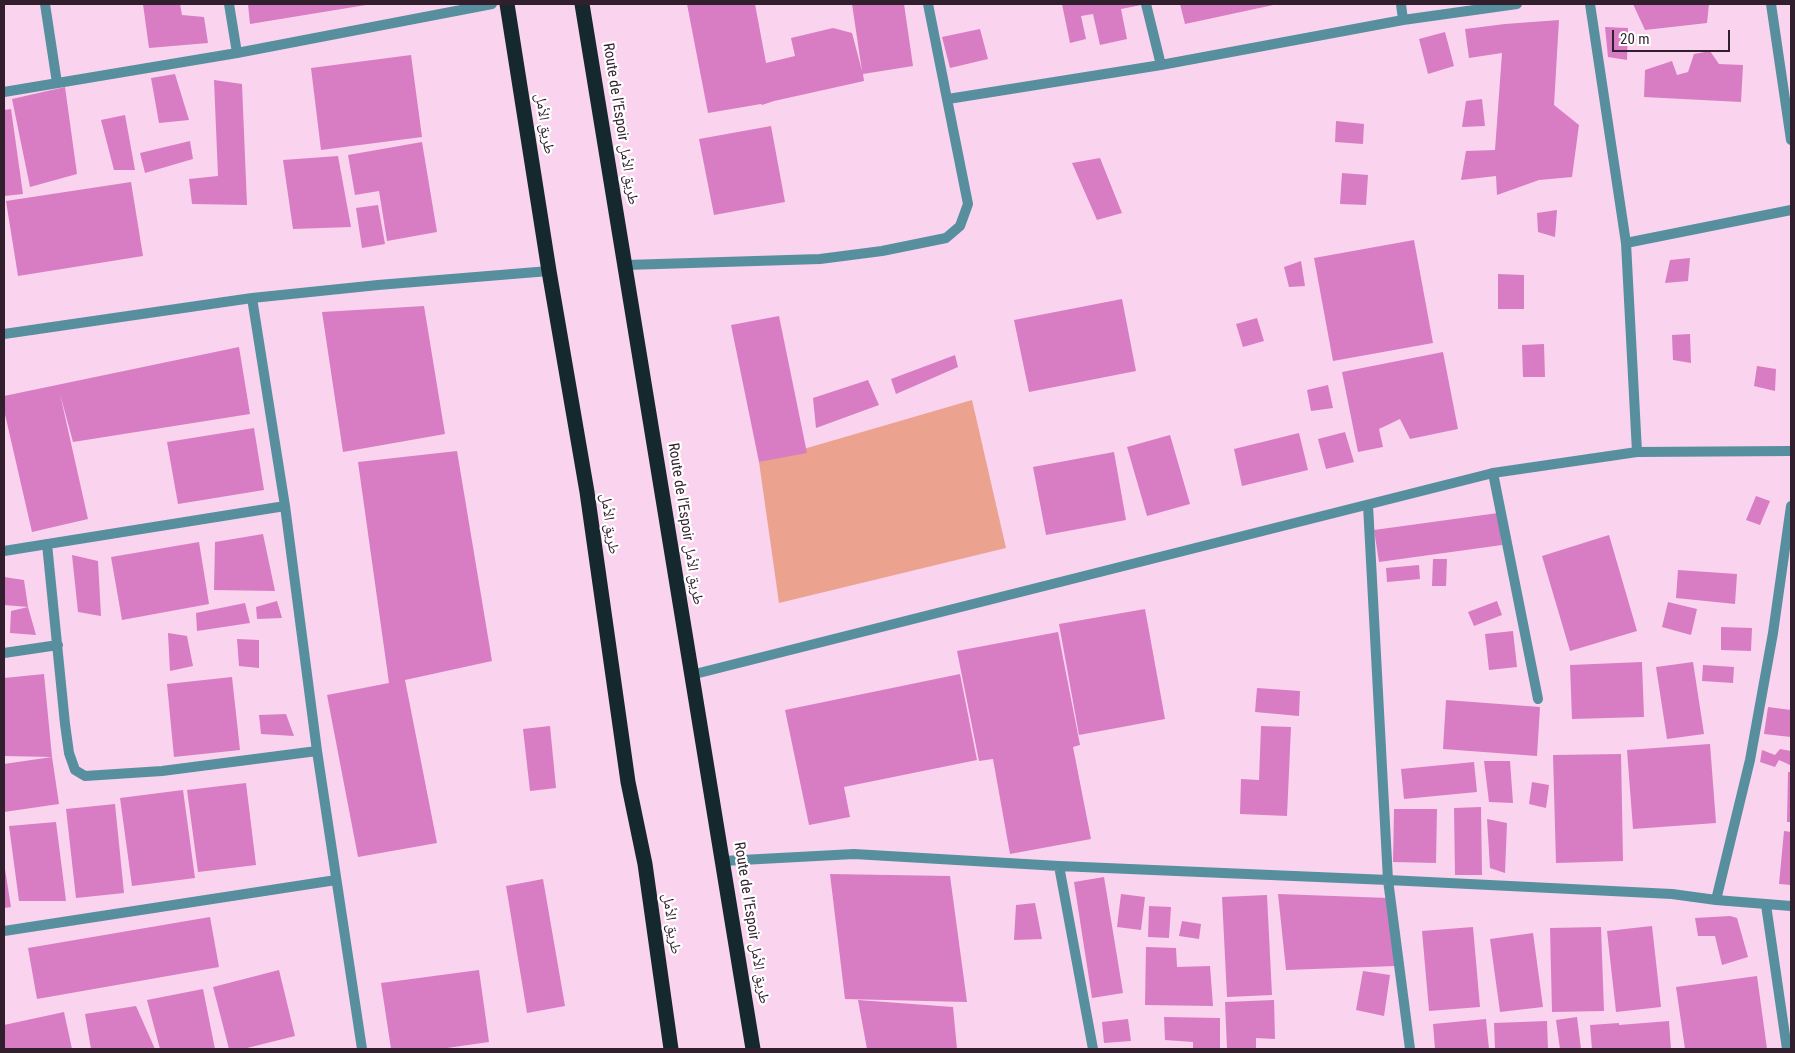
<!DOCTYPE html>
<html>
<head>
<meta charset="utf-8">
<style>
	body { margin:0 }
	#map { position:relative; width:1795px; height:1053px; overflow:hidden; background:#fad3ef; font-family:"Roboto Condensed",sans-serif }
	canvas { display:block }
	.frame { position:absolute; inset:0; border:5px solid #311f2d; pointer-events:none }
	.scale { position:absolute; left:1612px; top:30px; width:118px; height:22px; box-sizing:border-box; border:2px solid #311f2d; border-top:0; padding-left:6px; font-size:15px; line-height:18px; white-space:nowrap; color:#311f2d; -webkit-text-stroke:4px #fff; paint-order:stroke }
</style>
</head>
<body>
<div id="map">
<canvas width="1795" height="1053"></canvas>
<div class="frame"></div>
<div class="scale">20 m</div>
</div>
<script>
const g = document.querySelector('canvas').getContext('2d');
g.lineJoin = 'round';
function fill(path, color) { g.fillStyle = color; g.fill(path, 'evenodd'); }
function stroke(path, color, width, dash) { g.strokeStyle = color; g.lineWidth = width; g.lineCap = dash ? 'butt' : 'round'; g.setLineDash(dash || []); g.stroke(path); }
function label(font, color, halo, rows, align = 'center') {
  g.font = font + ' "Roboto Condensed","Noto Naskh Arabic",sans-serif'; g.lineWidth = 4.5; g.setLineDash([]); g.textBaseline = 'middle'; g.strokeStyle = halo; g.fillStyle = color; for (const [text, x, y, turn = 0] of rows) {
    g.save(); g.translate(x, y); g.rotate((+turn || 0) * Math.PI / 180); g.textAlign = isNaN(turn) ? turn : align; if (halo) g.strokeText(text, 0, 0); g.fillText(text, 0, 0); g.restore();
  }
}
const green = new Path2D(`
	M972 400 1006 548 779 603 759 462Z`);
const building = new Path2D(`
	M143 4H180L182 15 204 17 208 43 149 48Z
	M248 4H366V5L250 24Z
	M687 4H755L766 63 795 56 791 38 833 28 852 33 862 71 852 4H904L913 66 863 74 864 81 774 101 762 105 761 104 708 113Z
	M1062 4H1141V5L1121 9 1127 39 1100 45 1093 14 1081 16 1086 39 1070 43Z
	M1180 4H1278L1185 24Z
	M1633 4H1709L1707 23 1645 30Z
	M1559 20 1554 105 1579 125 1572 177 1539 180 1497 195 1496 176 1461 180 1466 151 1495 150 1502 53 1469 58 1465 29 1505 24Z
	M1605 27 1628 28 1627 60 1608 57Z
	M980 29 988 59 950 68 942 37Z
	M1445 32 1454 66 1428 74 1419 39Z
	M1710 51 1719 64 1743 65 1741 102 1644 97 1645 70 1672 61 1677 75 1688 72 1694 54Z
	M411 55 422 137 321 150 311 68Z
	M175 74 189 120 159 123 151 78Z
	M214 80 242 84 247 205 192 204 189 179 218 176Z
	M65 87 77 174 30 187 12 99Z
	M1482 99 1485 126 1462 127 1466 101Z
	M11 109 23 194 4 196V110Z
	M125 115 135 170H114L101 120Z
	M1336 121 1364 124 1363 144 1335 142Z
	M771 126 785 202 714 215 699 139Z
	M190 141 193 159 145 173 140 153Z
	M422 142 437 232 387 241 379 191 355 195 348 155Z
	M338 156 351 227 293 229 283 160Z
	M1100 158 1122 213 1097 220 1072 163Z
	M1342 173 1368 175 1366 205 1340 204Z
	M131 182 143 256 18 276 6 201Z
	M378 205 385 244 362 248 356 208Z
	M1557 210 1555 237 1538 232 1537 213Z
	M1414 240 1433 343 1333 361 1314 258Z
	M1690 258 1688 281 1665 283 1670 260Z
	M1301 261 1305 286 1289 287 1284 267Z
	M1498 274 1524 275V309H1498Z
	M1122 299 1136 371 1029 392 1014 320Z
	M424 306 445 434 343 452 322 312Z
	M779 316 807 453 759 462 731 325Z
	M1257 318 1264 341 1243 347 1236 324Z
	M1690 334 1691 363 1673 360 1672 335Z
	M1544 344 1545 377H1523L1522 345Z
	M239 347 250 414 73 442 60 394 88 519 32 532 4 410V396Z
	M1443 352 1458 429 1410 439 1400 419 1379 429 1383 447 1358 452 1342 372Z
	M955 355 958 367 896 394 891 379Z
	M1757 366 1776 369 1775 391 1754 386Z
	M868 380 879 405 816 428 813 398Z
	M1328 385 1333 408 1311 411 1307 390Z
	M254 428 264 490 178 504 167 442Z
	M1345 432 1354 462 1326 469 1318 439Z
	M1299 433 1308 470 1242 486 1234 449Z
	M1170 435 1190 504 1147 516 1127 447Z
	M457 451 492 661 405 680 437 843 358 857 327 695 389 683 358 462Z
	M1114 452 1126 520 1046 535 1033 467Z
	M1756 496 1770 501 1760 525 1746 520Z
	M1498 513 1502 545 1379 562 1374 530Z
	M263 534 275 591 214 590 215 542Z
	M1609 535 1637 631 1570 651 1542 556Z
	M199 542 209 604 122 620 111 557Z
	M72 555 98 561 101 616 78 612Z
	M1433 559H1447L1446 586H1432Z
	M1419 565 1420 579 1387 582 1386 568Z
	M1678 570 1737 574 1735 604 1676 598Z
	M4 577 24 580 28 607 4 605Z
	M277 601 282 618 257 619 256 607Z
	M1497 601 1502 615 1474 626 1468 612Z
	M1668 602 1697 609 1691 635 1662 627Z
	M245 603 250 623 197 631 196 613Z
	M28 607 36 635 10 633 11 611Z
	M1145 609 1165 719 1079 735 1059 624Z
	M1721 627 1752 628 1751 651 1721 650Z
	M1513 631 1517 667 1489 670 1485 634Z
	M1058 632 1080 745 1073 747 1091 839 1010 854 993 759 979 761 957 651Z
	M168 633 187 636 193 666 170 671Z
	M237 639 259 640V668L239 666Z
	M1642 662 1644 717 1572 719 1570 665Z
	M1693 662 1704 734 1667 739 1656 667Z
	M1703 665 1734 667 1733 683 1702 681Z
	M44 674 52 757 59 804 4 812V764L52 757 4 756V678Z
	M960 674 977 760 844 787 850 817 809 825 785 710Z
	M232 677 240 750 174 757 167 684Z
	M1257 688 1300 691 1299 716 1255 712Z
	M1446 700 1540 707 1537 756 1443 749Z
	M1768 707 1791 710V737L1764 734Z
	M286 714 294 736 261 734 259 715Z
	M550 726 556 788 530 791 523 729Z
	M1261 726 1291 727 1287 816 1240 814 1241 779 1259 780Z
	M1710 744 1716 823 1633 829 1627 750Z
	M1780 749 1791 751 1790 765 1779 760 1775 767 1760 762 1762 750 1775 755Z
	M1621 754 1623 861 1556 863 1553 755Z
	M1484 761H1510L1513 803 1489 802Z
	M1474 762 1477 792 1404 799 1401 769Z
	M1788 772H1791V822H1787Z
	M1532 782 1549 785 1546 808 1529 804Z
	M246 783 256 865 198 872 187 790Z
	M183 790 195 878 132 886 120 798Z
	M115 804 124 893 76 898 66 809Z
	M1481 807 1482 875H1455L1454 808Z
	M1394 809H1437L1436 863 1393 862Z
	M1487 819 1507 823 1505 873 1490 868Z
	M56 822 66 901H19L9 826Z
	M1784 831 1791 832V885L1779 884Z
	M4 863 11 907 4 908Z
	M830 874 950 876 967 1002 845 999Z
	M1104 877 1123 993 1092 998 1074 882Z
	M543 879 565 1006 527 1013 506 886Z
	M1121 894 1145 897 1141 930 1117 927Z
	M1278 894 1389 898 1395 966 1286 970Z
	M1267 895 1272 995 1227 997 1222 897Z
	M1035 903 1042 939 1014 940 1016 905Z
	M1149 906 1171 907 1169 938 1148 937Z
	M1730 916 1737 918 1748 957 1722 965 1715 936H1698L1695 918Z
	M210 917 219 967 37 999 28 948Z
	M1182 921 1201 924 1199 939 1179 936Z
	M1652 926 1661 1007 1616 1012 1607 931Z
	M1473 927 1480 1007 1429 1011 1422 931Z
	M1601 927 1604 1011 1552 1012 1550 928Z
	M1533 933 1543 1007 1500 1012 1490 939Z
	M1146 947 1176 948 1177 967 1210 966 1213 1006 1145 1005Z
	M279 970 295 1036 243 1049H229L213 987Z
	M479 970 489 1042 440 1049H391L381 983Z
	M1363 971 1390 975 1384 1016 1356 1010Z
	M1757 976 1767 1049H1685L1676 987Z
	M203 989 215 1049H160L147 1000Z
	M858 1000 953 1007 957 1049H867Z
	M1274 1000 1275 1039 1256 1038V1049H1227L1225 1002Z
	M136 1006 155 1049H91L85 1014Z
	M64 1012 72 1049H4V1025Z
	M1164 1017 1220 1018V1049H1193V1042L1165 1040Z
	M1577 1017 1581 1049H1560L1556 1020Z
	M1128 1019 1131 1041 1104 1043 1102 1022Z
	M1486 1019 1489 1049H1435L1433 1024Z
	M1547 1021 1548 1049H1495L1494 1023Z
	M1669 1021 1671 1049H1592L1590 1025 1619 1023V1025Z`);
const lane = new Path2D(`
	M1493 473 1538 699`);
const street = new Path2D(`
	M45 4 57 83
	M229 4 237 53
	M1146 4 1161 65
	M1401 4 1403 20
	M1590 4 1626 243 1637 452
	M1771 4 1791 140
	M4 92 237 53 492 4
	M948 99 1161 65 1403 20 1517 4
	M1626 243 1791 210
	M626 265 820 259 882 251 946 238 960 226 968 204 928 4
	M252 298 285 506 317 751 362 1049
	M4 334 252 298 378 285 549 271
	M1368 505 1388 880 1410 1049
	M47 544 65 724 69 753 75 770 85 776 162 771 317 751
	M4 551 285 506
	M4 653 58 645
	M691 675 1493 473 1637 452 1791 451
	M723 861 854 854 1059 866 1388 880 1672 894 1716 900 1791 906
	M1059 866 1093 1049
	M1716 900 1750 760 1773 633 1791 506
	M1766 905 1787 1049
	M4 931 336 880`);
const highway = new Path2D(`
	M507 4 549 271 587 492 628 782 645 864 671 1049
	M582 4 753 1049`);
const streetNames = [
	["طريق الأمل",544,124,81],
	["Route de l’Espoir طريق الأمل",620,124,81],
	["طريق الأمل",609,524,82],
	["Route de l’Espoir طريق الأمل",685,524,81],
	["Route de l’Espoir طريق الأمل",751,923,81],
	["طريق الأمل",671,924,82]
];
fill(green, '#eba38f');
fill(building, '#d87dc3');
stroke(lane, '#578f9e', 10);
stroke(street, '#578f9e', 10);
stroke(highway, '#14282d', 15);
label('15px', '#311f2d', '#fff', streetNames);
</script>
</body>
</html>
